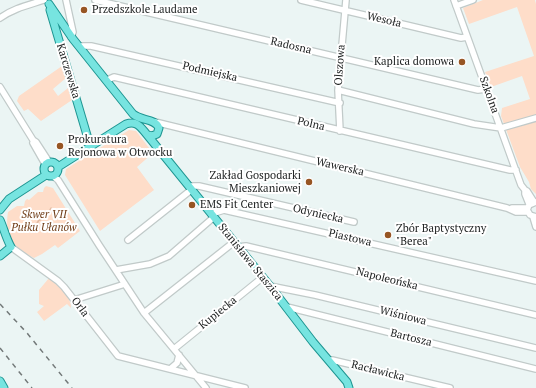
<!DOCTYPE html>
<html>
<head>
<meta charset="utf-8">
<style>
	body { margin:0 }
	canvas { display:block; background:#ebf5f4 }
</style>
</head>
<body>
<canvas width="536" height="388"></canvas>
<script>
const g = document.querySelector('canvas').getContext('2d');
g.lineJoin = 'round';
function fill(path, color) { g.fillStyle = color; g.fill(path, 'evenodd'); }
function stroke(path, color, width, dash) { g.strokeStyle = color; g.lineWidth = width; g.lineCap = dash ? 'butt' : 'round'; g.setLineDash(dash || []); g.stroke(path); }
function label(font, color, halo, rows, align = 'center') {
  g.font = font + ' "PT Serif",serif'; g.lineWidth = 4; g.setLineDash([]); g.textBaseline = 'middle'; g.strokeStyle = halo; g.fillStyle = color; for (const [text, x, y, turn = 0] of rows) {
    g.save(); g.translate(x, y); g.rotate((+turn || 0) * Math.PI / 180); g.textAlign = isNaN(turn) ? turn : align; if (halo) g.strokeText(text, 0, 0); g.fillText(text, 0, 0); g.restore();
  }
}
const green = new Path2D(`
	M483 0H535L536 4V194L531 189 529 182 520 167 501 116 502 108 530 99 522 76 491 87 485 72 534 56 517 7 469 24 463 8Z
	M62 66 66 78 53 89 58 96 68 88 72 100 41 121 28 109 24 111 17 101 19 96Z
	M129 130 136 131 153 153 137 167 154 190 100 231 65 175 66 169Z
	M46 186 53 188 80 231 58 248 55 245 42 254 34 258C13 247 4 236 8 212L17 206H24L25 201 27 199 29 200 38 192H43L44 188Z
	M49 278C57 285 72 297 71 308L67 304 44 321 37 312 44 306 39 304V290Z`);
const stream = new Path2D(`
	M40 220 46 217 51 208
	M27 231 36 225 39 220`);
const minor = new Path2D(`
	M66 0 73 32 71 37
	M95 0 478 90 487 89
	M301 0 461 38 467 37
	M454 0 521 185 525 190 527 191 534 202
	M456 6 473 0
	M0 18C14 8 29 5 44 0
	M79 46H91L340 103
	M107 80 114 77 510 170H516
	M0 87 33 140 36 142 49 162
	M338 90 474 124 501 128 536 118
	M155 122 507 208 516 212H528
	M340 131 338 90 346 0
	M33 143 45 164
	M53 176 58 180 99 245 144 313 206 388
	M189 186H199L354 222
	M525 190V194L529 204
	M536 202 529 205 527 210 530 215 536 217
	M512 208H527
	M211 214 224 210 536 281
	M533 217 536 227
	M128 240 191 190
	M11 247 58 281 64 287 118 356 245 388
	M237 247 246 246 536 315
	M116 270 150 264 169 256 214 217
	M270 286 315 295 536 348
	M74 300 125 284
	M287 307 536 369
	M144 313 234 242
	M174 349 263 277
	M329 360H332L450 388
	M170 369 177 363 179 355`);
const major = new Path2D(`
	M49 4 73 39 133 114C141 121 155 118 159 128L157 134 152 136 148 135
	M50 10 89 142
	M44 169a7 7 0 1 1 14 0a7 7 0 1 1-14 0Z
	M58 167 126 124C135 121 139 125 144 131L270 286 313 342 347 382 349 388
	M0 210 9 199 46 175
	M0 220C4 229 6 238 11 247L0 256
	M0 381 4 388`);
const rail = new Path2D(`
	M0 304 27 333 72 388
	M0 348 32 388`);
const markers = [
	[84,10,4,"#975523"],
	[462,62,4,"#975523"],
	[60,146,4,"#975523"],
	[309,182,4,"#975523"],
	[192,205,4,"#975523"],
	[388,235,4,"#975523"]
];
const poiNames = [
	["Przedszkole Laudame",92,10],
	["Kaplica domowa",454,62,"right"],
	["Prokuratura",68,140],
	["Rejonowa w Otwocku",68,153],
	["Zakład Gospodarki",301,176,"right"],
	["Mieszkaniowej",301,189,"right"],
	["EMS Fit Center",200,205],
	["Zbór Baptystyczny",396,229],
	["\"Berea\"",396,242]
];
const streetNames = [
	["Wesoła",384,20,13],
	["Radosna",291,46,13],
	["Olszowa",340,65,-86],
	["Karczewska",68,71,73],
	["Podmiejska",210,72,13],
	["Szkolna",489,95,70],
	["Polna",311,124,13],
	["Wawerska",340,167,13],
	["Odyniecka",318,214,13],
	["Piastowa",350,238,13],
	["Stanisława Staszica",250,262,51],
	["Napoleońska",387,279,14],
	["Orla",80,307,53],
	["Kupiecka",218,313,-39],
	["Wiśniowa",403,316,14],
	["Bartosza",411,338,14],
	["Racławicka",378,371,14]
];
const parkNames = [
	["Skwer VII",44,215],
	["Pułku Ułanów",44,228]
];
fill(green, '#feddc9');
stroke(stream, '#e3bca4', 1.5);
stroke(minor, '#c1cac9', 8);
stroke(major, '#1e9591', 9);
stroke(minor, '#fff', 5.5);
stroke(major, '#77e4e0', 7);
stroke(rail, '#737979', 1.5, [5, 5]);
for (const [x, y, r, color] of markers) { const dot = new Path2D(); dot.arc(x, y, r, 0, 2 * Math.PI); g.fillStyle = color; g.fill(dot); stroke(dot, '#fff', 1.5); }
label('11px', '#202323', '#fff', poiNames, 'left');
label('11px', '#202323', '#fff', streetNames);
label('italic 11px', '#713f1a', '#fff', parkNames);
</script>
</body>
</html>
